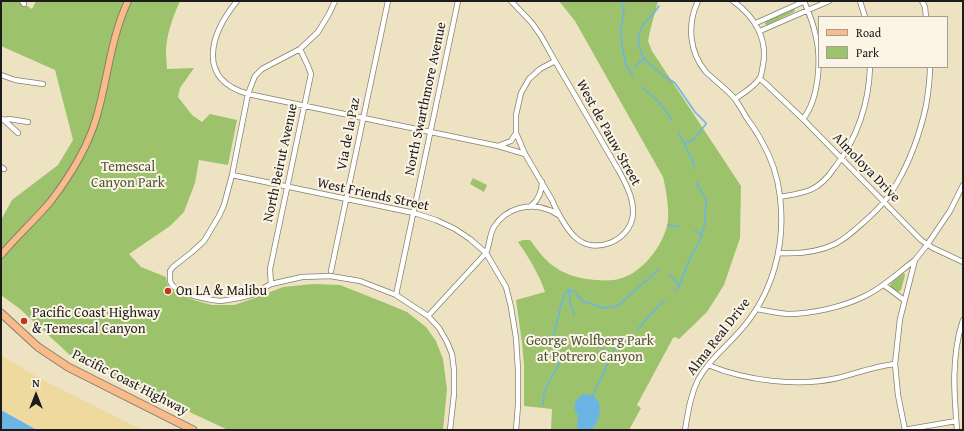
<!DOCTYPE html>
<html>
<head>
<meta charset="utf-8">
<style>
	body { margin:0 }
	#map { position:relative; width:964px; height:431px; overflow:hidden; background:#ede3c2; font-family:"Gentium Book Plus",serif }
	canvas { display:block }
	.frame { position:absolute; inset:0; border:2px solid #1c1c1c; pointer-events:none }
	.legend { position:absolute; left:818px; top:16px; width:130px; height:52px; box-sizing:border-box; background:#fcf5e5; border:1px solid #a29e95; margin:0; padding:5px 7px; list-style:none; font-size:12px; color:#1c1c1c }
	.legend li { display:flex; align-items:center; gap:8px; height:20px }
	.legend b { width:20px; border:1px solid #a29e95 }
	.north { position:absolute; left:16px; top:375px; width:40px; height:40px; -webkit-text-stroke:3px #fcf5e5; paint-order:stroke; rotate:0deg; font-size:11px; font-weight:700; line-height:16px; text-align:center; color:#1c1c1c }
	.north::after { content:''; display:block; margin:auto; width:14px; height:18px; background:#1c1c1c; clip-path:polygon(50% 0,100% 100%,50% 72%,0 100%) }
</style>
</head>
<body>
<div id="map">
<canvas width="964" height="431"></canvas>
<div class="frame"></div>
<ul class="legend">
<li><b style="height:5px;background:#fabb8b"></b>Road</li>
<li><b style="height:11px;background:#9dc26c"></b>Park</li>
</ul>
<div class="north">N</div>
</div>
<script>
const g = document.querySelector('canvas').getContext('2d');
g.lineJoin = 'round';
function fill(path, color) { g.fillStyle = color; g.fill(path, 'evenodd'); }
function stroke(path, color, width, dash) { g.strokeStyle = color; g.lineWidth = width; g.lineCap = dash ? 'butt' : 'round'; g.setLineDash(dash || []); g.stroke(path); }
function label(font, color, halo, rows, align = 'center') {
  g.font = font + ' "Gentium Book Plus",serif'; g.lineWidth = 4; g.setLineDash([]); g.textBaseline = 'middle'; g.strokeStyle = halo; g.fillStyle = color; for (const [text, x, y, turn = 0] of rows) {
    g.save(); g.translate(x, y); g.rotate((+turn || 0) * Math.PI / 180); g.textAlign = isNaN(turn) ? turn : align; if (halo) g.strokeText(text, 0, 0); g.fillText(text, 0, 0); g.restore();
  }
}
const green = new Path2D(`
	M1 1H22L24 4 32 9 36 1H180C173 17 166 35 166 53 166 58 167 64 167 69L194 68 180 88 178 97 192 115 202 122 210 114 237 120 228 165 199 160 195 183 184 212 170 226 129 254 141 267 166 277 167 283 170 287 175 292 194 300 212 305H234L252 299 283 287 313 284 340 285 383 302 407 312 426 327 436 341 443 359 447 389 443 430H228L72 357 20 309 1 295V220L12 200 58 165 73 140 55 70 1 46Z
	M559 1H658L650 31 648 41 652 51 741 186 740 238 724 285 707 312 679 339 675 337 673 338 637 405 641 408 629 430H551L552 409 524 406V365L522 343 516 300 545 292C539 274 529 258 518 242L523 240H530C537 249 545 261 555 267 564 274 576 277 586 279 595 280 604 281 614 280 640 277 665 245 668 220 669 207 666 189 663 177L575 21Z
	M793 9 795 10 794 12 767 25 765 24V22Z
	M473 178 487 185 484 192 470 184Z
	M904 273 905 275 901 290 898 292 891 287 890 284 901 274Z`);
const sand = new Path2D(`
	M1 355 37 377 142 430H37L1 410Z`);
const water = new Path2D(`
	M585 394C590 395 594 395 597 399 603 407 599 427 589 430 586 431 582 430 579 430L577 427C577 423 578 420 578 416 577 413 576 414 575 410 573 402 578 396 585 394Z
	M1 410 37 430H1Z`);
const stream = new Path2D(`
	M621 1 624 11 621 27 622 44 626 66 633 75
	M659 6 654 13 642 26 640 31 638 42 641 53 646 61 664 76 675 83 695 112 706 123V124L694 139 684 144
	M635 67 644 58
	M642 87C655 98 664 106 672 121
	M679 133 694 164V169
	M668 225 679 227
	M695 231 702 235
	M669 276 673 278 679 285
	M569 290 570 303 574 315
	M676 290 679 287 689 260 701 238 705 222 706 200 696 182
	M638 329 660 304 665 300
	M600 345 603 350 610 357
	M592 397 614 350 624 340
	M543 405 544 393 548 384 558 366 559 361V357L553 338 561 305 565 294 567 291 569 290 575 292 582 301 604 308 614 307 620 304 658 270`);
const minor = new Path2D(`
	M22 1 24 4
	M237 1C210 34 196 79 248 94L498 146 525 154 552 200C556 210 567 230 575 237 594 256 631 241 633 214 634 199 626 184 619 171L555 61 541 36 532 23 511 1
	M335 1 329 14 318 32 300 49 262 69 255 76 253 81 248 94 232 175 224 205 219 216 204 241 192 252 173 267 170 271V281L172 285 177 289 194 296 212 300 221 301 239 298 251 295 271 284 302 277 330 276 360 281 396 295 428 316 439 328 447 342 452 354 454 370V394L450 430
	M733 1C754 16 768 38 763 65 762 69 762 76 759 79 753 88 743 93 735 99
	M860 1 865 17
	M922 1 925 7 926 17
	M756 23 805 1
	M760 31 829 1
	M1 75 15 80 43 84
	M760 79 765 83 803 119 921 240 933 248 963 262
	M1 119 4 120 9 119 28 122
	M803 119C819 99 822 58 815 33 813 22 808 11 804 1
	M4 120 18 133
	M498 146 511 141 516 133
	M525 154 516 133V115L521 93 529 79 540 69 555 61
	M1 167 4 169
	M232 175 414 213 436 220 455 229 470 239 486 253 506 287 511 307 516 338 518 370V405L516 430
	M780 197C790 195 800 194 810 190 820 186 829 176 835 167 857 139 869 103 870 67
	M531 206C538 200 542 192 542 182
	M778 253C798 254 817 253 835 244 847 238 856 229 866 220 874 213 881 206 887 198 891 193 894 188 897 183 911 159 920 133 926 106 928 94 930 80 930 67
	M331 271 388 1
	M271 284 270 269 311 74 308 66 300 49
	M884 285 904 300
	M396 295 458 1
	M757 309C767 311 777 313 787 314 812 314 843 307 865 296 884 287 899 272 915 260
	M428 316 486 253C490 245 489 235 494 227 506 208 529 202 549 210 553 211 556 214 560 216
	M708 365C747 381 797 387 838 378 857 373 876 366 895 364
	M685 430C688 413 690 396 698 380 708 361 725 348 739 332 772 296 786 246 780 197 778 178 771 157 761 140 757 132 751 124 746 117 743 111 739 105 735 99 727 89 715 81 706 72 689 52 687 24 698 1
	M904 430 956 421
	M905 430 898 395 895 364 900 319 915 260 927 245 950 211 963 185
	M957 430C954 393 951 356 963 320`);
const major = new Path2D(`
	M1 255C17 236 35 220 51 201 70 176 87 149 96 119 108 79 110 40 128 1`);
const highway = new Path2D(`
	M1 313 38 347 68 367 193 430`);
const markers = [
	[168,291,4,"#c8321e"],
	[24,321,4,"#c8321e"]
];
const streetNames = [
	["North Swarthmore Avenue",426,99,-78],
	["West de Pauw Street",608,133,61],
	["Via de la Paz",349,134,-79],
	["North Beirut Avenue",281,163,-78],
	["Almoloya Drive",866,168,46],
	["West Friends Street",373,195,12],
	["Alma Real Drive",719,337,-52],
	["Pacific Coast Highway",130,383,27]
];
const parkNames = [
	["Temescal",128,167],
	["Canyon Park",128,183],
	["George Wolfberg Park",590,341],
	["at Potrero Canyon",590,357]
];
const poiNames = [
	["On LA & Malibu",176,291],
	["Pacific Coast Highway",32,313],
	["& Temescal Canyon",32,329]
];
fill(green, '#9dc26c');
fill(sand, '#eeda9e');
fill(water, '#6ab5e3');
stroke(stream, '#6ab5e3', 1.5);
stroke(minor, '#84806f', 6);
stroke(major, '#84806f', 8);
stroke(highway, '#84806f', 9);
stroke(minor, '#fff', 4.5);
stroke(major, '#fabb8b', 6);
stroke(highway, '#fabb8b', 7);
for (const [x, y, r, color] of markers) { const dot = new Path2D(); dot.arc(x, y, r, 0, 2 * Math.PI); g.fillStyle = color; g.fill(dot); stroke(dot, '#fcf5e5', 1.5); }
label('14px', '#1c1c1c', '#fcf5e5', streetNames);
label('14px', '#495638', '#fcf5e5', parkNames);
label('14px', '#1c1c1c', '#fcf5e5', poiNames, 'left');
</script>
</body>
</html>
